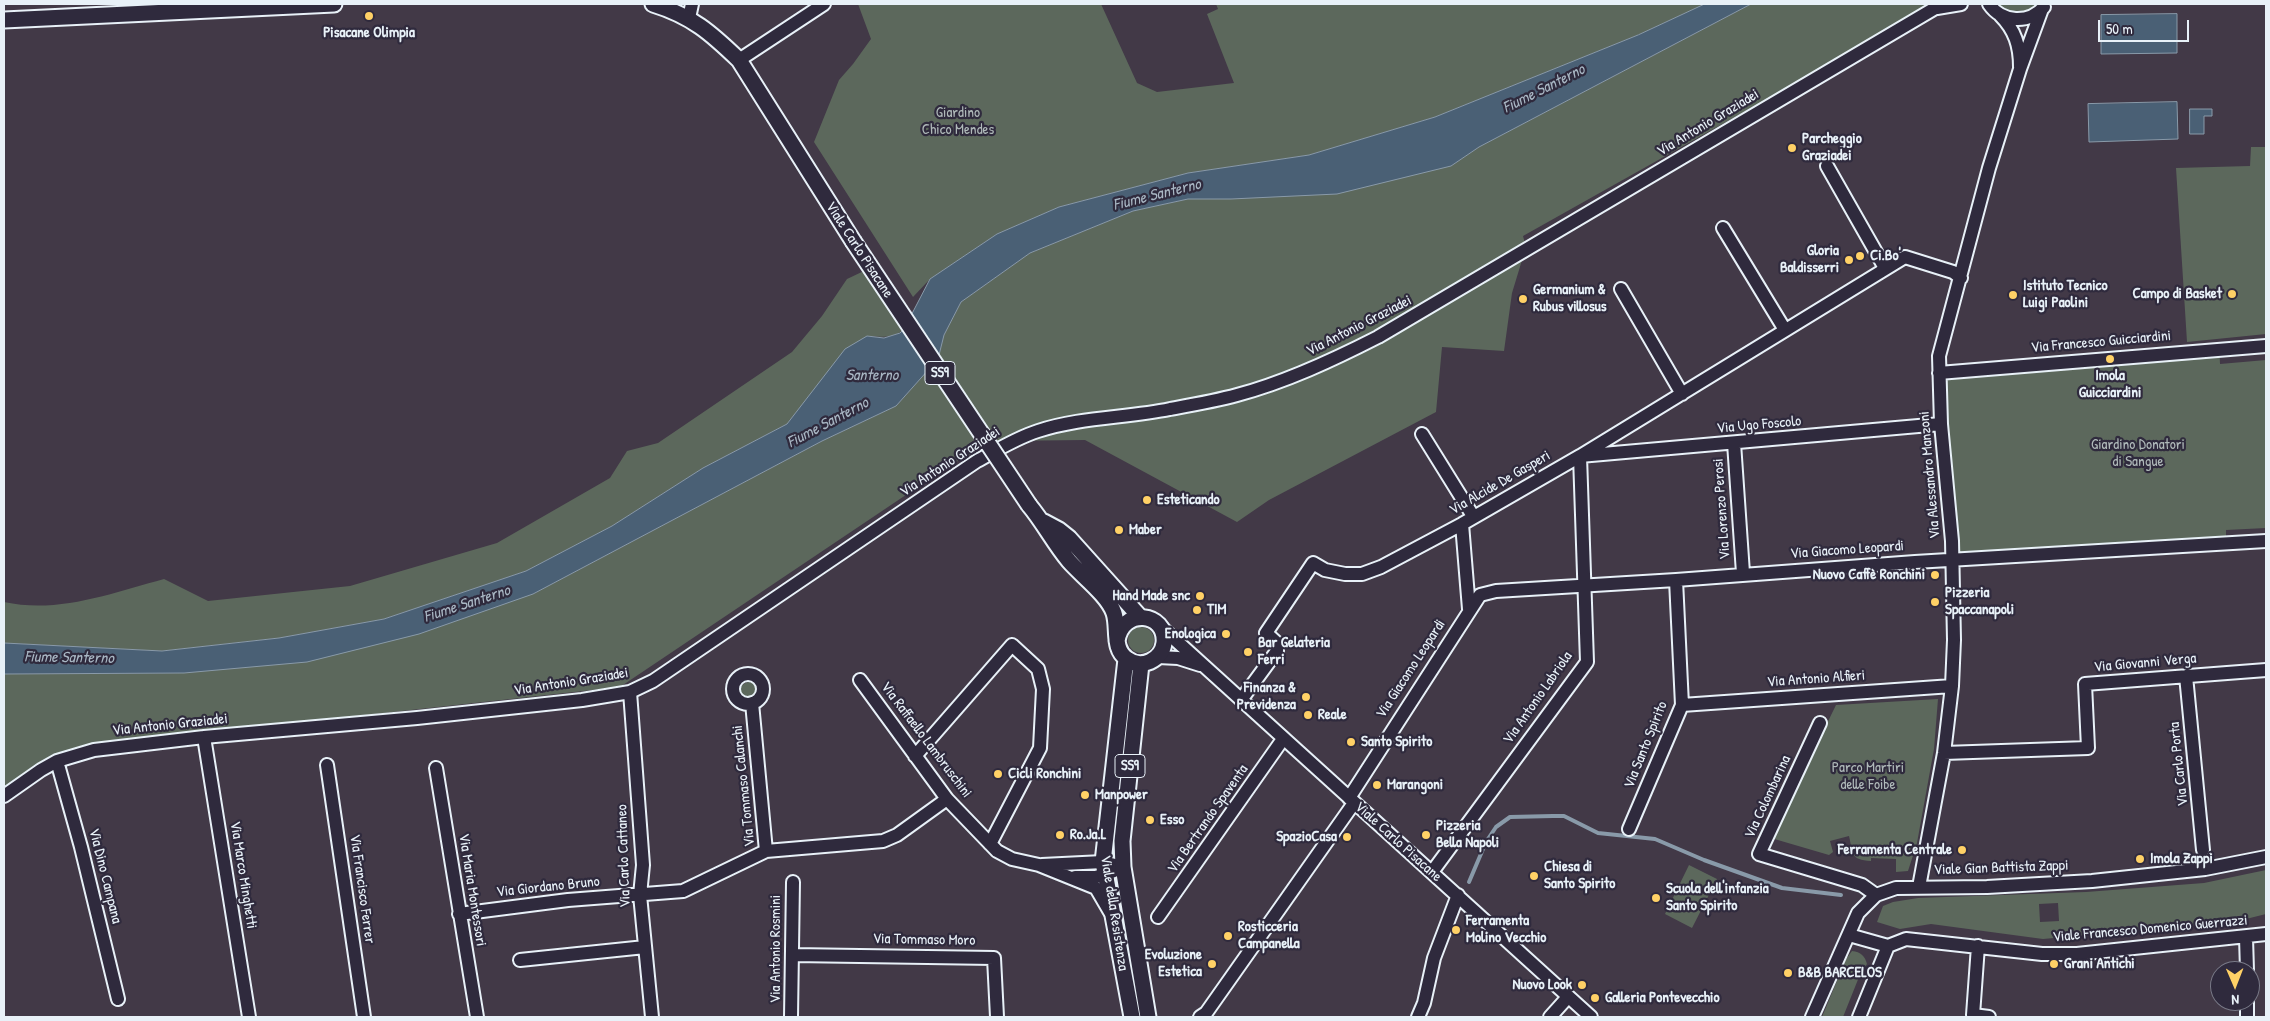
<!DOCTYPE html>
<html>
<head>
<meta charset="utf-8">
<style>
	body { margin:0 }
	#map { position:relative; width:2270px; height:1021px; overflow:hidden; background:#423947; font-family:"Patrick Hand",sans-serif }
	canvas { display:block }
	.frame { position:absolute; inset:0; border:5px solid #e8f1f8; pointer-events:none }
	.north { position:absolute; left:2210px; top:961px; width:50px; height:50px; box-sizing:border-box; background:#2f2a3d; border:1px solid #797a88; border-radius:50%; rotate:179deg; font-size:14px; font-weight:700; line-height:20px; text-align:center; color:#e8f1f8 }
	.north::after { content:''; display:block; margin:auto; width:18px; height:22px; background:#ffd166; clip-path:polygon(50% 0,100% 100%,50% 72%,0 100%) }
	.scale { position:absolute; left:2098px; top:20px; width:91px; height:22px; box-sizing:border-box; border:2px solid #e8f1f8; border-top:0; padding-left:6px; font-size:15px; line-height:18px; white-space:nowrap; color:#e8f1f8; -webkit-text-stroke:4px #2f2a3d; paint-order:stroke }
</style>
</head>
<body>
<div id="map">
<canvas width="2270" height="1021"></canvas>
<div class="frame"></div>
<div class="north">N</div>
<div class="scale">50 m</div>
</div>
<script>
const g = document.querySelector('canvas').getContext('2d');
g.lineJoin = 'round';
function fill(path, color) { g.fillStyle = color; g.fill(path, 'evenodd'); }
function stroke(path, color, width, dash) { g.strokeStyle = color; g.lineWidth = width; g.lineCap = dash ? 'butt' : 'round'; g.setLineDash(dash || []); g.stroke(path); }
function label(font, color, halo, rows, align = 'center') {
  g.font = font + ' "Patrick Hand",sans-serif'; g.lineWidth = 4.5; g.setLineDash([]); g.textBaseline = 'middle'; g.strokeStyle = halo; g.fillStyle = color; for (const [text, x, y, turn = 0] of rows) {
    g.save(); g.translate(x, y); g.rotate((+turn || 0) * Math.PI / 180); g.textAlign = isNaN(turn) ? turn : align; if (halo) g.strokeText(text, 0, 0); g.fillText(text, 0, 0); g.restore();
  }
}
const green = new Path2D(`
	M858 4H1101L1137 83 1157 92 1234 83 1207 14 1218 9 1216 4H1705L1638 35 1435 117 1309 155 1188 173 1059 207 997 234 930 279 913 297 814 142 839 80 853 64 871 39Z
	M1751 4H1936L1523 236 1526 247 1512 293 1504 351 1442 347 1436 412 1269 500 1237 522 1085 440 997 441 952 464 620 687 93 745 64 752 38 765 4 791V674L184 673 533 594 822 441 896 406 938 359 944 335 961 302 1030 253 1133 211 1188 199H1231L1451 166 1479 147Z
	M1997 4H2038C2025 16 2010 15 1997 4Z
	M2251 147H2266V334L2187 342 2176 168 2250 166Z
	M866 270 904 329C893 339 880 337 867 336L815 389 787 424 703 468 612 526 526 571 384 619 279 638 162 651 4 643V602C58 614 112 593 164 579L208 601 350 586 497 543 610 478 627 451 658 443 792 352 822 316 847 279Z
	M2219 343 2220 364 2266 360V528L2226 530V546L1949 564 1937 368Z
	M1128 640a13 13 0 1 1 26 0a13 13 0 1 1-26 0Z
	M740 691a9 9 0 1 1 18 0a9 9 0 1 1-18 0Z
	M1938 699 1934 749 1917 843 1908 871 1896 872V859L1871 858V861C1850 860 1853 853 1849 836L1830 841 1833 852 1829 855 1771 838 1836 705Z
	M1689 865 1717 879 1692 928 1665 914Z
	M2266 870V914L2234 922 2043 939 1931 924 1900 929 1877 922 1883 906 1893 902 1918 898 2086 892 2204 883ZM2058 903 2059 921 2040 922 2039 904Z
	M1116 886 1141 1014H1138L1114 887Z
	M1852 951C1861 952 1865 956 1867 964L1861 972 1843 1017H1822L1846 959Z`);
const water = new Path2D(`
	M1705 4H1751L1479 147 1451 166 1337 194 1231 199H1188L1133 211 1030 253 961 302 944 335 938 359 896 406 822 441 533 594 419 634 307 662 184 673 4 674V643L162 651 279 638 384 619 526 571 612 526 703 468 787 424 845 349 867 336 884 338 900 333 904 329 930 279 997 234 1059 207 1188 173 1309 155 1435 117 1638 35Z
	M2177 14V53L2101 54V15Z
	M2177 102 2178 139 2089 142 2088 104Z
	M2190 109H2212V116H2204V134H2190Z`);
const stream = new Path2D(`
	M1469 882 1486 842 1496 827 1510 817 1553 816H1564L1598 833 1655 839 1704 860 1782 888 1841 895`);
const minor = new Path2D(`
	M1989 4C2002 23 2029 24 2044 7
	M1937 8 1961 4
	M2000 15C2015 30 2020 46 2020 67
	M689 18 692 4
	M739 60 824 4
	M1827 166 1885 268
	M1723 228 1785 330
	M1621 289 1682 394
	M1939 373 2266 346
	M1422 434 1473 516
	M1734 443 1743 573
	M1462 524 1469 609
	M1160 626 1591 1017
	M1158 657 1178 658 1200 665
	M733 689a15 15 0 1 1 30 0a15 15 0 1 1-30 0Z
	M2186 676 2203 850
	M860 680 947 799 997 851 1012 859 1039 865 1096 888 1110 912
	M630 692 643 865 640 895 652 1017
	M1241 700 1277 651V643L1266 633 1313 563 1325 570 1345 574H1362L1381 567 1462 524 1580 456 1905 257 1953 272 1961 278
	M752 703 766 851
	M1682 705 1952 686
	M1820 723 1759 854 1862 885 1876 895
	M204 737 249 1017
	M1944 753 2088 748 2085 684 2266 670
	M915 756 1012 645 1038 669 1043 689 1040 748 990 844
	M57 761 81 847 118 999
	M327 765 364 1017
	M436 768 477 1017
	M4 796 41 770 57 761 94 750 204 737 417 718 582 700 630 692 653 681 977 461C997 450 1016 438 1038 431 1080 417 1127 418 1170 409 1192 405 1215 401 1237 395 1286 382 1333 360 1378 337L1942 4
	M1349 798 1480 595 1496 591 1676 580 1915 562 2266 541
	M1629 829 1682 705 1676 580
	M1042 865 1103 862 1123 867
	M1432 872 1587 662 1580 456 1941 424
	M1075 877H1096L1114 871
	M1919 887 1944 753 1952 686 1954 640 1952 541 1941 424 1939 356 1989 168 2020 69 2042 9
	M459 914 568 900 683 891 766 851 883 841 897 835 947 799
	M1158 917 1283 739
	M1849 935 1888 946 1906 939 2042 954H2077L2266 934
	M2246 937 2247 971
	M1978 946 1973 1015 1989 1017
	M793 955 994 958 997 1017
	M520 960 645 947
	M2247 1001V1017
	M791 1017 793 882
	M1200 1017 1206 1013 1354 803
	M1418 1017 1424 1003 1434 958 1458 895
	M1550 1017 1568 997
	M1812 1017 1858 913 1876 895 1896 888 1987 887 2092 881 2205 869 2266 857
	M1859 1017 1888 946`);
const major = new Path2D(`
	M653 4C692 16 711 33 739 60L853 241
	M4 20 334 4
	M1029 505C1044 523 1054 543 1069 561 1081 575 1108 595 1114 613 1119 628 1112 649 1127 659 1141 670 1162 660 1164 643 1167 612 1122 607 1117 641
	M1044 522 1059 530 1069 538 1140 617
	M1126 659 1103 862 1132 1017
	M1141 664 1122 841 1123 867 1148 1017`);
const majorBridge = new Path2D(`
	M853 241 1029 505`);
const markers = [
	[369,16,5,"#ffd166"],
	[1792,148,5,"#ffd166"],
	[1860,256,5,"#ffd166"],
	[1849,260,5,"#ffd166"],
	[2232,294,5,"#ffd166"],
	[2013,295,5,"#ffd166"],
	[1523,299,5,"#ffd166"],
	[2110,359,5,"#ffd166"],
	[1147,500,5,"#ffd166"],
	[1119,530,5,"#ffd166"],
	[1935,575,5,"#ffd166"],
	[1200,596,5,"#ffd166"],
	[1935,602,5,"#ffd166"],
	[1197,610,5,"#ffd166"],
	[1226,634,5,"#ffd166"],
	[1248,652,5,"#ffd166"],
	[1306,697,5,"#ffd166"],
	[1308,715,5,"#ffd166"],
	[1351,742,5,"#ffd166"],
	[998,774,5,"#ffd166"],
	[1377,785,5,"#ffd166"],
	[1085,795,5,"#ffd166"],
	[1150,820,5,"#ffd166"],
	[1060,835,5,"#ffd166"],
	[1426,835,5,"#ffd166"],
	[1347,837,5,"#ffd166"],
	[1962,850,5,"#ffd166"],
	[2140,859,5,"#ffd166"],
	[1534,876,5,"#ffd166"],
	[1656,898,5,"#ffd166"],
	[1456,930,5,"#ffd166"],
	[1228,936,5,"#ffd166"],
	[1212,964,5,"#ffd166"],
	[2054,964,5,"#ffd166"],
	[1788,973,5,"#ffd166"],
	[1582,985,5,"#ffd166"],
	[1595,998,5,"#ffd166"]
];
const shields = [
	[940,373,30],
	[1130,766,30]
];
const shieldNames = [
	["SS9",940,373],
	["SS9",1130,766]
];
const poiNames = [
	["Pisacane Olimpia",369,33,"center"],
	["Parcheggio",1802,139],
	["Graziadei",1802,156],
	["Gloria",1839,251,"right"],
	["Baldisserri",1839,268,"right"],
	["Ci.Bo'",1870,256],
	["Istituto Tecnico",2023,286],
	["Luigi Paolini",2023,303],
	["Germanium &",1533,290],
	["Rubus villosus",1533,307],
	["Campo di Basket",2222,294,"right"],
	["Imola",2110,376,"center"],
	["Guicciardini",2110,393,"center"],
	["Esteticando",1157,500],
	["Maber",1129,530],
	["Nuovo Caffè Ronchini",1925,575,"right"],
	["Pizzeria",1945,593],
	["Spaccanapoli",1945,610],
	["Hand Made snc",1190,596,"right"],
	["TIM",1207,610],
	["Enologica",1216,634,"right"],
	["Bar Gelateria",1258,643],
	["Ferri",1258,660],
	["Finanza &",1296,688,"right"],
	["Previdenza",1296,705,"right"],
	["Reale",1318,715],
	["Santo Spirito",1361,742],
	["Cicli Ronchini",1008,774],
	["Marangoni",1387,785],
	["Manpower",1095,795],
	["Esso",1160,820],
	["Pizzeria",1436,826],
	["Bella Napoli",1436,843],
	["Ro.Ja.L",1070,835],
	["SpazioCasa",1337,837,"right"],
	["Ferramenta Centrale",1952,850,"right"],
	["Imola Zappi",2150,859],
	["Chiesa di",1544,867],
	["Santo Spirito",1544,884],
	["Scuola dell'infanzia",1666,889],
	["Santo Spirito",1666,906],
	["Ferramenta",1466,921],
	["Molino Vecchio",1466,938],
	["Rosticceria",1238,927],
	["Campanella",1238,944],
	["Evoluzione",1202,955,"right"],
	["Estetica",1202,972,"right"],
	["Grani Antichi",2064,964],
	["B&B BARCELOS",1798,973],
	["Nuovo Look",1572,985,"right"],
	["Galleria Pontevecchio",1605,998]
];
const parkNames = [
	["Giardino",958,113],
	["Chico Mendes",958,130],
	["Giardino Donatori",2138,445],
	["di Sangue",2138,462],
	["Parco Martiri",1868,768],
	["delle Foibe",1868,785]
];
const streetNames = [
	["Via Antonio Graziadei",1708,123,-31],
	["Viale Carlo Pisacane",859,250,57],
	["Via Antonio Graziadei",1359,326,-27],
	["Via Francesco Guicciardini",2101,342,-5],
	["Via Ugo Foscolo",1759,425,-5],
	["Via Antonio Graziadei",950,462,-33],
	["Via Alessandro Manzoni",1930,475,-95],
	["Via Alcide De Gasperi",1500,483,-30],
	["Via Lorenzo Perosi",1722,509,-94],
	["Via Giacomo Leopardi",1847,550,-4],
	["Via Giovanni Verga",2145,663,-5],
	["Via Giacomo Leopardi",1411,669,-57],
	["Via Antonio Alfieri",1816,679,-4],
	["Via Antonio Graziadei",571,682,-9],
	["Via Antonio Labriola",1538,698,-55],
	["Via Antonio Graziadei",170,725,-6],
	["Via Raffaello Lambruschini",926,740,53],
	["Via Santo Spirito",1646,745,-68],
	["Via Carlo Porta",2179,764,-96],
	["Via Tommaso Calanchi",744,786,-96],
	["Via Colombarina",1768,797,-65],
	["Via Bertrando Spaventa",1208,819,-55],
	["Viale Carlo Pisacane",1398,842,42],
	["Via Carlo Cattaneo",624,856,-92],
	["Viale Gian Battista Zappi",2001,868,-2],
	["Via Marco Minghetti",243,875,81],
	["Via Dino Campana",105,876,76],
	["Via Giordano Bruno",548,887,-6],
	["Via Francisco Ferrer",362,889,82],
	["Via Maria Montessori",472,890,81],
	["Viale della Resistenza",1114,913,81],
	["Viale Francesco Domenico Guerrazzi",2150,929,-5],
	["Via Tommaso Moro",924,940,1],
	["Via Antonio Rosmini",776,949,-90]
];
const waterNames = [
	["Fiume Santerno",1544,89,-27],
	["Fiume Santerno",1157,195,-14],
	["Santerno",872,376],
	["Fiume Santerno",828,423,-28],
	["Fiume Santerno",467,604,-18],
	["Fiume Santerno",69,658,1]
];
fill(green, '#5c685c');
fill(water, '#4a6075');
stroke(water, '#899aa9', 1);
stroke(stream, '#899aa9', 4);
stroke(minor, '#e8f1f8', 16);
stroke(major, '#e8f1f8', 19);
stroke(minor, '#2f2a3d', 12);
stroke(major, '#2f2a3d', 15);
stroke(majorBridge, '#e8f1f8', 19, []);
stroke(majorBridge, '#2f2a3d', 15);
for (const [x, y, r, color] of markers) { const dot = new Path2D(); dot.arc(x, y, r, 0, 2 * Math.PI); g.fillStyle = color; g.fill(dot); stroke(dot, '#2f2a3d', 2); }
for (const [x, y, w] of shields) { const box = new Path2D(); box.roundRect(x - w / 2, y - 11.5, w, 23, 4); g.fillStyle = '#2f2a3d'; g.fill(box); stroke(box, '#e8f1f8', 1); }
label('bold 14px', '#e8f1f8', null, shieldNames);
label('bold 15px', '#e8f1f8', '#2f2a3d', poiNames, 'left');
label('15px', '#b0baba', '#2f2a3d', parkNames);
label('15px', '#e8f1f8', '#2f2a3d', streetNames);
label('italic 16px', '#a9b7c4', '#2f2a3d', waterNames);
</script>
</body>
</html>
